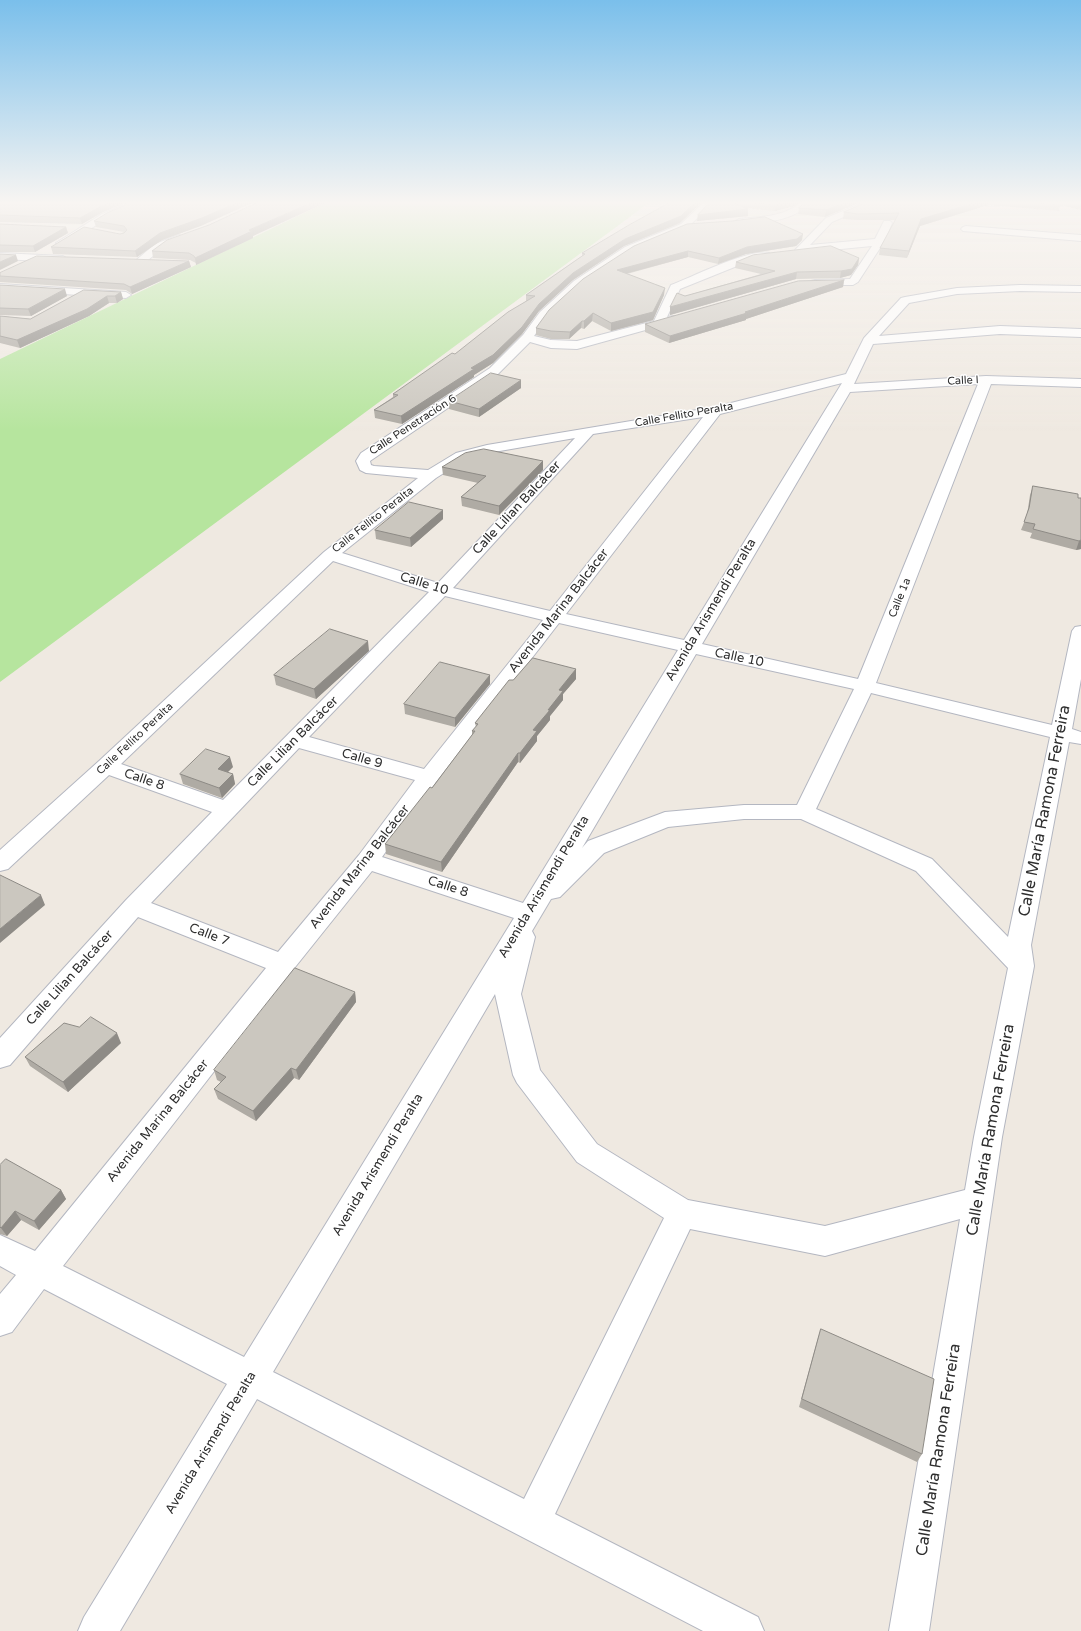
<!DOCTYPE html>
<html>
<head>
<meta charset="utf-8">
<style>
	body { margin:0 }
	canvas { display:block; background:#efe9e1 }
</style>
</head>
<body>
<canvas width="1081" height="1631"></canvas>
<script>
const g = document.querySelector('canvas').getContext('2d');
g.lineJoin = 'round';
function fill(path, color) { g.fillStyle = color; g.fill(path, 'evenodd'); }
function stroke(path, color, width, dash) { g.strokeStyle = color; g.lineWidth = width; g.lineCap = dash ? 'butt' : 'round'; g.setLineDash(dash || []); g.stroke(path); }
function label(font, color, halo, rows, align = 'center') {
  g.font = font + ' "Varela Round",sans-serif'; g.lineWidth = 3; g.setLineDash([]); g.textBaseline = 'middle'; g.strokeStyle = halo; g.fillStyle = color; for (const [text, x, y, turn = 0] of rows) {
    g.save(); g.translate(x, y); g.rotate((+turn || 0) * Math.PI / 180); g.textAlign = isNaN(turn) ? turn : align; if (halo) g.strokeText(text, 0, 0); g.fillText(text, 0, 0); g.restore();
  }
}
const green = new Path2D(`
	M327 202H650L0 682V359Z`);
const minor = new Path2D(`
	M132 202H145L108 218 64 245H58L56 243 102 214Z
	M704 202H714L687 228 633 251 582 285 548 316 534 336 551 340 577 341 654 321 671 285C692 277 750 248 769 253L770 255 769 257 752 260 680 289 667 317 674 316 678 317 680 319 678 321 577 349 551 348 530 342 498 374 370 461 371 465 374 466 428 470 456 453 487 445 715 407 846 374 864 338 901 298 905 297 957 288 1020 285 1081 286V292L1020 291 957 294 909 303 879 336 1000 326 1081 329V337L1000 334 873 344 854 384 986 376 1081 379V387L991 384 876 683 1052 725 1072 631 1075 627 1081 626V679L1072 729 1081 732V744L1069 742 1031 945 1034 966 1002 1137 929 1631H889L960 1219 825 1256 690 1229 555 1514 758 1617 764 1631H703L257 1399 120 1631H78L84 1617 227 1384 44 1289 12 1332 0 1336V1294L16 1275 0 1266V1235L35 1251 266 968 138 917 10 1065 0 1068V1038L126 900 212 812 109 775 8 869 0 871V850L99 761 324 552 418 478 366 473 360 470 356 461 361 453 490 368 523 335 540 312 574 281 625 247 681 224ZM842 383 684 640 566 614 720 414ZM978 384 858 679 702 644 850 392ZM703 417 550 611 453 588 593 434ZM575 438 438 583 342 553 436 478 466 459 488 453ZM333 561 429 592 223 800 121 764ZM445 596 543 620 424 769 309 737ZM559 623 678 650 523 903 382 857 436 782ZM696 654 854 689 797 805H744L665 812 588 841 582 848ZM871 693 1050 737 1008 937 932 859 816 809ZM299 748 415 780 359 855 278 952 151 903ZM744 819H801L916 871 1008 968 974 1137 965 1190 825 1226 688 1200 597 1144 540 1070 521 994 535 937 532 931 551 899 560 897 604 853 668 827ZM372 871 514 918 244 1357 63 1266 292 971ZM495 994 513 1075 517 1083 577 1162 664 1218 524 1499 273 1372Z
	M801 202H811C795 222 762 222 739 225L734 222 739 219C759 217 785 217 801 202Z
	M865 202H878L832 222 810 245 875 239 884 221H890L892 223 884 242 858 282 853 285H811L810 283 811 281 815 280 850 279 872 246 800 253 795 250 826 218Z
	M966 226 1081 235V241L963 231 961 229 963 227Z
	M179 235 182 236 184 238 182 240 163 248 143 264 139 265 134 262 155 244Z
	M0 253 63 256 68 259 63 262 0 259Z
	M0 284 126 292 131 295 126 298 0 290Z`);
const wall = new Path2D(`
	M0 202 101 213 82 224 0 222Z
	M710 202H799L794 206 775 211 746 208 748 209V216L697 221 698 215Z
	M860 202 825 217 798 214 799 208Z
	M868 202H1081V210L1060 205 1059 211 988 205 920 226 907 258 879 255 880 248 896 220H857L843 219 844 212Z
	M94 221 203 225 162 240 137 257 53 254 51 247 120 234 124 232 96 227Z
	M680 223 624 246 573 280 539 311 522 334 493 363 474 375V377L402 424 375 418 374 410 393 397V394L455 354 526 301V295L582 256V253Z
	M0 224 66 227 68 233 35 252H0Z
	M209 225 253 236V238L196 265V263L190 260 153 258 152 251Z
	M802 240 796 246 746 254 718 264 688 257 627 274 664 295 653 320 611 331 592 321 584 329 581 328 569 339H551L536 335V328L634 246Z
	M859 258 858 265 851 275 840 278 796 279 670 315V307L685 296 761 274 735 268 736 262Z
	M189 261 191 267 132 294 126 290 0 282V273Z
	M844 280 843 287 746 319V320L669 343 645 332V324Z
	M0 285 67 296 31 316 0 315Z
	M84 290 121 292 123 299 117 303H109L89 316 20 348 0 343V316L30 319Z
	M521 380V388L479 417 449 409V401Z
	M442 467 543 470 499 515 462 506 461 497 478 483 443 475Z
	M1033 486 1078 498 1081 549 1076 550 1030 538 1032 533 1021 530 1027 515 1030 495Z
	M443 510V519L411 547 376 539 375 530Z
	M369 651 316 699 276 685 274 675Z
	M576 669V679L563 694V700L550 716V720L537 736V741L520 763 518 762 442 872 386 854 385 844 432 788 472 735V731L476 727 475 723 513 680Z
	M490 675V684L455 727 405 714 404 704Z
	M233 767 227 772 233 774 235 784 222 798 183 784 180 774Z
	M355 992 356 1002 299 1080 294 1078 256 1121 218 1099 214 1089 221 1082 217 1080 214 1070Z
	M121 1043 68 1092 30 1066 25 1057Z
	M0 1165 61 1190 66 1199 39 1230 21 1220 7 1236 0 1234Z
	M821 1329 922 1454 917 1462 799 1407 818 1338Z`);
const shadedWall = new Path2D(`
	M111 202H127L101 213 82 224 80 218 100 207Z
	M239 202H254L203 225 162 240 137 257 135 251 160 233Z
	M313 202H327L253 236V238L196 265 195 258 249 230Z
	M696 202H702L680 223 624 246 573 280 539 311 522 334 493 363 474 375V377L402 424 401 416 471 368 539 304 573 273 625 239Z
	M786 202H799L794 206 775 211 776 205Z
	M847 202H860L825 217 826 210Z
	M978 202H988V205L920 226 907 258 909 251 921 219Z
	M748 209V216L697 221 698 215Z
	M66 227 68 233 35 252 33 246Z
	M803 234 802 240 796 246 746 254 718 264 719 258 747 247Z
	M688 251V257L617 276V270Z
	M16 255 18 261 0 270V262Z
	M859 258 858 265 851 275 840 278 841 271Z
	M189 261 191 267 132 294 130 287Z
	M797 272 796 279 670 315V307Z
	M844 280 843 287 746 319V320L669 343 670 336 745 312Z
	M665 288 664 295 653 320 611 331V323Z
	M65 289 67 296 31 316 28 309Z
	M121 292 123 299 117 303 115 296Z
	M107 296 109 303 89 316 20 348 17 340Z
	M593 313 592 321 584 329V321Z
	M582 321 581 328 569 339 570 332Z
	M521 380V388L479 417V409Z
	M543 461V470L499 515V506Z
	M443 510V519L411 547 410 538Z
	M1081 540V549L1076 550 1079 541Z
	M368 641 369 651 316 699 314 689Z
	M576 669V679L563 694V700L550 716V720L537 736V741L520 763V753L533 730 548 710 559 690Z
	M490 675V684L455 727V718Z
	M518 753V762L442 872 441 862Z
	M230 757 233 767 221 779 218 769Z
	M233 774 235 784 222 798 219 788Z
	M41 895 45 905 0 943V929Z
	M355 992 356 1002 299 1080 296 1070Z
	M117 1033 121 1043 68 1092 63 1082Z
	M291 1068 294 1078 256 1121 253 1111Z
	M61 1190 66 1199 39 1230 34 1221Z
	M15 1211 21 1220 7 1236 1 1228Z`);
const building = new Path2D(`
	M0 202H111L100 207 80 218 0 215Z
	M133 202H239L202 218 160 233 135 251 51 247 84 227 120 234 124 233 127 230 124 226 94 221 107 213Z
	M259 202H313L249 230 252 231 195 258 194 256 189 253 152 251 167 240 209 225Z
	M671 202H696L681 216 625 239 573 273 539 304 522 327 493 355 471 368 474 369 401 416 374 410 398 395 393 394 452 353 455 354 508 312 535 296 526 295 585 254 582 253 629 225Z
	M710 202H732L748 209 698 215Z
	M747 202H786L776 205Z
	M806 202H847L826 210 799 208Z
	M868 202H978L921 219 909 251 880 248 899 213 858 214 844 212Z
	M1031 202H1060L1061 205Z
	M765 217 803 234 797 239 747 247 719 258 688 251 617 270 665 288 653 312 611 323 593 313 584 321H582L570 332 551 331 536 328 549 310 583 279 634 246 687 224 732 221Z
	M0 224 66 227 33 246 0 245Z
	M831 246 859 258 852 269 841 271 797 272 670 307 677 293 685 296 775 271 736 262 753 255Z
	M0 254 16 255 0 262Z
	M37 256 189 261 130 287 124 284 0 276V273Z
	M844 280 745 312 747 313 670 336 645 324 798 281Z
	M0 285 65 289 28 309 0 308Z
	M84 290 121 292 115 296H107L87 309 17 340 0 336V316L30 319Z
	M491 373 521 380 479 409 449 401Z
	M484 449 543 461 499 506 461 497 486 476 442 467 465 453Z
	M1033 486 1078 494V498H1081V540L1079 541 1033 529 1035 524 1024 522 1029 508Z
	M409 502 443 510 410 538 375 530Z
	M330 629 368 641 314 689 274 675Z
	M533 658 576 669 559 690 563 691 548 710H550L533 730 537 731 520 753H518L441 862 385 844 430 787 432 788 475 731H472L478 724 475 723 509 680H513Z
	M440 662 490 675 455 718 404 704Z
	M206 749 230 757 218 769 233 774 219 788 180 774Z
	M0 875 41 895 0 929Z
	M295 968 355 992 296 1070 291 1068 253 1111 214 1089 226 1077 214 1070Z
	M91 1017 117 1033 63 1082 25 1057 64 1023 79 1027Z
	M6 1159 61 1190 34 1221 15 1211 1 1228 0 1227V1165Z
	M821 1329 934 1379 922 1454 802 1399Z`);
const farStreetnames = [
	["Calle I",963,381,-3],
	["Calle Fellito Peralta",684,415,-10],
	["Calle Penetración 6",413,425,-33],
	["Calle Fellito Peralta",373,520,-38],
	["Calle 1a",900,598,-68],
	["Calle Fellito Peralta",135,739,-43]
];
const streetNames = [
	["Calle Lilian Balcácer",517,508,-47],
	["Calle 10",424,584,17],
	["Avenida Arismendi Peralta",711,610,-59],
	["Avenida Marina Balcácer",559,611,-52],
	["Calle 10",739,658,12],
	["Calle Lilian Balcácer",293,742,-45],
	["Calle 9",362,759,16],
	["Calle 8",144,780,19],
	["Avenida Marina Balcácer",360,867,-52],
	["Calle 8",448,887,18],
	["Avenida Arismendi Peralta",544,887,-59],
	["Calle 7",209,935,21],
	["Calle Lilian Balcácer",70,978,-48],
	["Avenida Marina Balcácer",158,1121,-51],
	["Avenida Arismendi Peralta",378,1165,-59],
	["Avenida Arismendi Peralta",211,1443,-59]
];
const nearStreetnames = [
	["Calle María Ramona Ferreira",1045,811,-79],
	["Calle María Ramona Ferreira",991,1130,-80],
	["Calle María Ramona Ferreira",939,1450,-81]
];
fill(green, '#b6e59e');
stroke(minor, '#b4b7c1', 2);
fill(minor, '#fff');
fill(wall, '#afaba4');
fill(shadedWall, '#8e8b86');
fill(building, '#cbc7bf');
stroke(building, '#8e8b86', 1);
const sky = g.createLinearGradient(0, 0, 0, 431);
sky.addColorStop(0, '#7abfeb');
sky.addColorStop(0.47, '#f8f5f2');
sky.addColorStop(1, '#f8f5f200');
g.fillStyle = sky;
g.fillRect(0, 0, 1081, 431);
label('11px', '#2e2e2e', '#fff', farStreetnames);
label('13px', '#2e2e2e', '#fff', streetNames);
label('16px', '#2e2e2e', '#fff', nearStreetnames);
</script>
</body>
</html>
